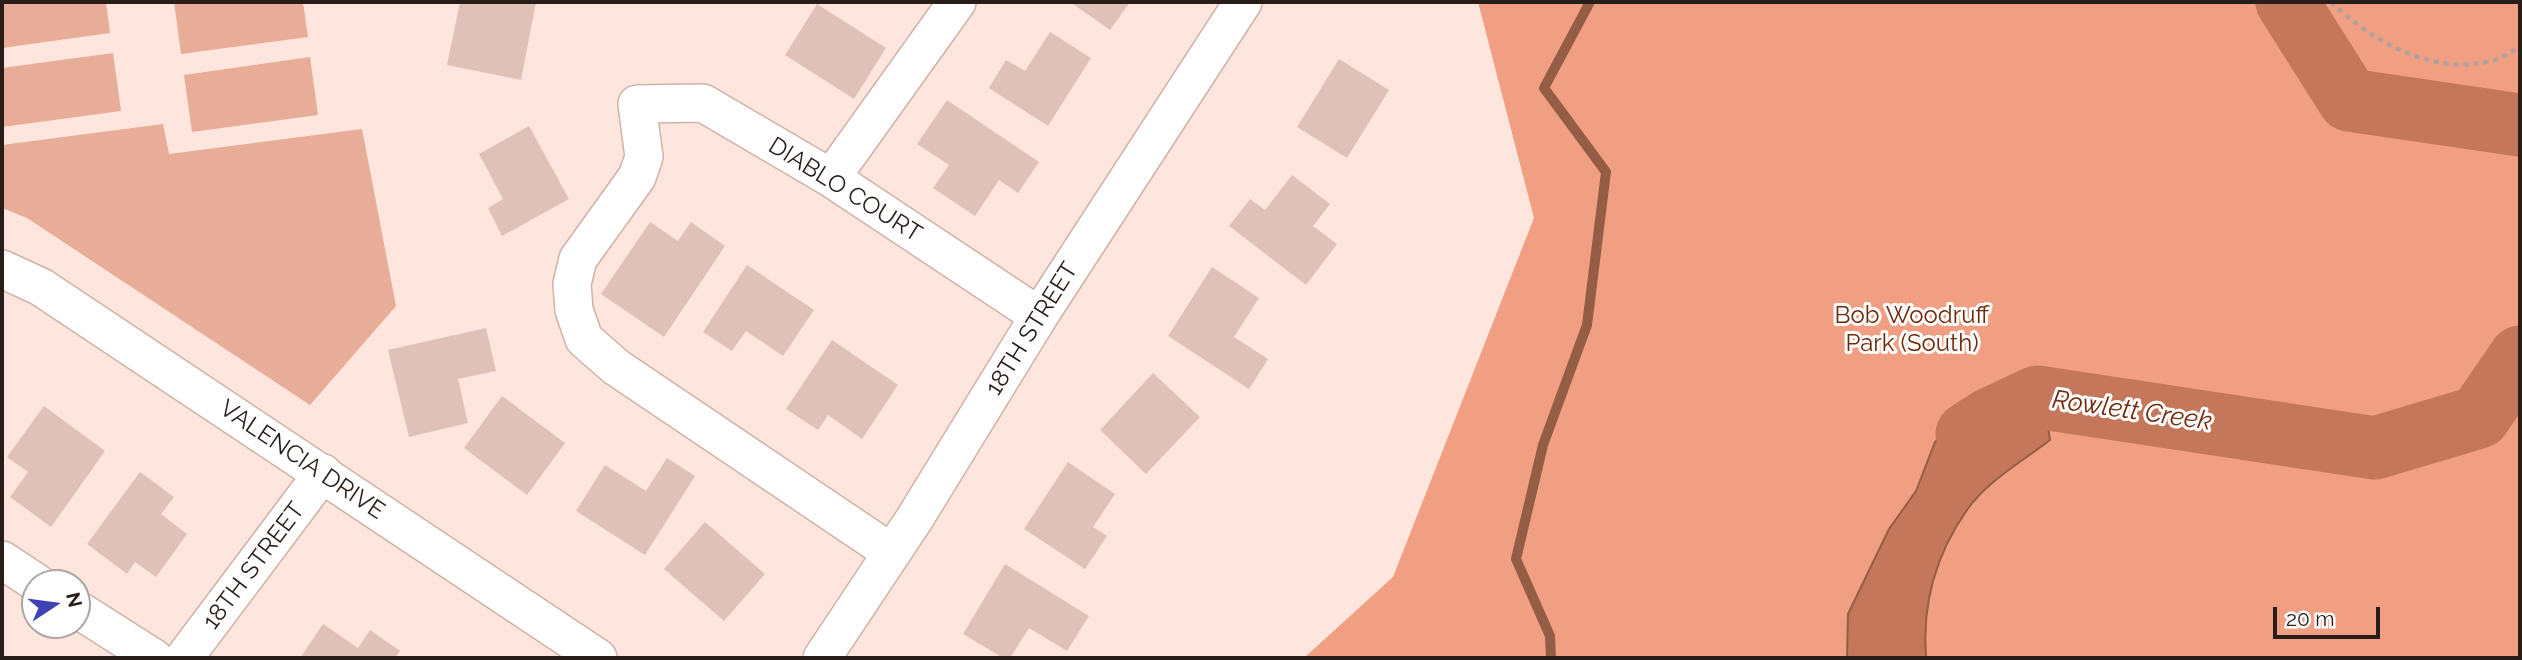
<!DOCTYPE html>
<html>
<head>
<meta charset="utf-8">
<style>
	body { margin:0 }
	#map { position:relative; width:2522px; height:660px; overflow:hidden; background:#fee5dd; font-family:Raleway,sans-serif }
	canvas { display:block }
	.frame { position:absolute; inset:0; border:4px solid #281d19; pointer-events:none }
	.north { position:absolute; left:21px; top:569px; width:70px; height:70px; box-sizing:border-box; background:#fff; border:2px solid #a9a5a3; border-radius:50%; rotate:77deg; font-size:19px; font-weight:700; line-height:28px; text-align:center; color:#281d19 }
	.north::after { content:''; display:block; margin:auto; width:24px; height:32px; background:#4141b6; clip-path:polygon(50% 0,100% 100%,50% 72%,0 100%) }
	.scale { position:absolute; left:2273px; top:607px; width:107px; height:32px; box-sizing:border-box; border:4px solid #281d19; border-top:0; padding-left:9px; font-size:21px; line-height:24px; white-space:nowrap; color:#281d19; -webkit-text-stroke:5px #fff; paint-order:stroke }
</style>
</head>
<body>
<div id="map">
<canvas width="2522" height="660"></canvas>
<div class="frame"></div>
<div class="north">N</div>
<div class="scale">20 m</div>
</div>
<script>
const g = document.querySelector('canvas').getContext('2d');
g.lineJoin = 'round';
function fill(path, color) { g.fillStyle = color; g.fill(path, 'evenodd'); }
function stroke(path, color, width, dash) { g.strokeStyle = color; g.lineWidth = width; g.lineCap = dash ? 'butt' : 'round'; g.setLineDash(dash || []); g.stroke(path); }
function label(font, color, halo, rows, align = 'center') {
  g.font = font + ' Raleway,sans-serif'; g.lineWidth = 6; g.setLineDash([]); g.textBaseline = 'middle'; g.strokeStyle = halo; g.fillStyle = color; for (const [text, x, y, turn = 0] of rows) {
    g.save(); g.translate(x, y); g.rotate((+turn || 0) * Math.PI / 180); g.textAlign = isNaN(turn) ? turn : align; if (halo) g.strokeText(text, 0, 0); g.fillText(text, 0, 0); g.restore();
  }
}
const green = new Path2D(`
	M2 2H106L110 33 2 48Z
	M174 2H303L308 37 181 54Z
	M113 53 121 111 2 127V68Z
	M310 57 318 115 192 132 184 75Z
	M163 124 169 154 362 129 396 306 310 405 27 218 2 208V145Z`);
const forest = new Path2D(`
	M1478 2H2520V658H1304L1393 577 1534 218Z`);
const water = new Path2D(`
	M2041 380 2050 440C2023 461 1987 481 1967 510 1936 554 1922 605 1926 658H1847L1848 614 1889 529 1916 491 1935 442 1969 405Z`);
const stream = new Path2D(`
	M1551 658 1550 636 1516 559 1543 445 1587 325 1606 172 1544 88 1590 2`);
const river = new Path2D(`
	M2287 2 2349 100 2520 125
	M1967 434 1990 419 2037 397 2375 448 2479 417 2520 357`);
const building = new Path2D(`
	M460 2H536L521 80 447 65Z
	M1070 2H1130L1110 30Z
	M817 4 886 48 854 99 785 55Z
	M1050 32 1091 58 1048 126 989 88 1006 60 1025 71Z
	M1339 59 1389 90 1347 158 1297 127Z
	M947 100 1039 162 1018 193 999 180 975 216 933 188 949 165 917 144Z
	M529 126 569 199 502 236 488 208 503 199 479 154Z
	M1292 175 1330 204 1313 226 1337 244 1306 285 1229 226 1250 199 1265 210Z
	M650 222 678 241 691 222 725 246 664 337 601 294Z
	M747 265 814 310 783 356 746 331 732 351 703 332Z
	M1212 267 1259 298 1234 337 1268 359 1249 389 1168 336Z
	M486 328 496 371 458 379 468 423 409 437 388 350Z
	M832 340 898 385 862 439 828 415 818 430 786 409Z
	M1153 373 1200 417 1146 474 1100 430Z
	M502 396 565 443 527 495 464 448Z
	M44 406 105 451 51 527 10 497 28 472 7 457Z
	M667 458 695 476 645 555 576 511 605 465 646 491Z
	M1068 462 1115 494 1093 527 1107 536 1085 569 1024 529Z
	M140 472 174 497 161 514 187 534 156 577 135 562 127 574 87 544Z
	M705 522 765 574 724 621 664 569Z
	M1005 564 1089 616 1067 651 1029 628 1010 658H1003L963 634Z
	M323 624 358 648 370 630 400 651 395 658H300Z`);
const path = new Path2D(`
	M2331 2C2372 41 2432 76 2491 61 2501 59 2511 51 2520 47`);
const minor = new Path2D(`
	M831 178 957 2
	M2 269 41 287 598 658
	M892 553 616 367 584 339 574 310 572 284 578 259 637 177 644 157 637 104 703 103 831 178 1039 316
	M2 560 37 583
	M77 609 154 658
	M184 658 323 473
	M822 658 915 518 1039 316 1243 2`);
const streetNames = [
	["DIABLO COURT",845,190,32],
	["18TH STREET",1032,329,-58],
	["VALENCIA DRIVE",302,460,34],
	["18TH STREET",254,566,-53]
];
const parkNames = [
	["Bob Woodruff",1912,316],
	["Park (South)",1912,344]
];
const waterNames = [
	["Rowlett Creek",2132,411,8]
];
fill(green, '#e7ad98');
fill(forest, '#f09f82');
fill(water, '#c4775a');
stroke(water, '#955c46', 2);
stroke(stream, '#955c46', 10);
stroke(river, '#c4775a', 63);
fill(building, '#dfc1b7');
stroke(minor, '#cfb2a7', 40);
stroke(path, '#b4a09a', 4.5, [5, 5]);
stroke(minor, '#fff', 37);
label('24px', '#281d19', '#fff', streetNames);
label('24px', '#6f2808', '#fff', parkNames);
label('italic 26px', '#722b0c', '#fff', waterNames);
</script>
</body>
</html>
